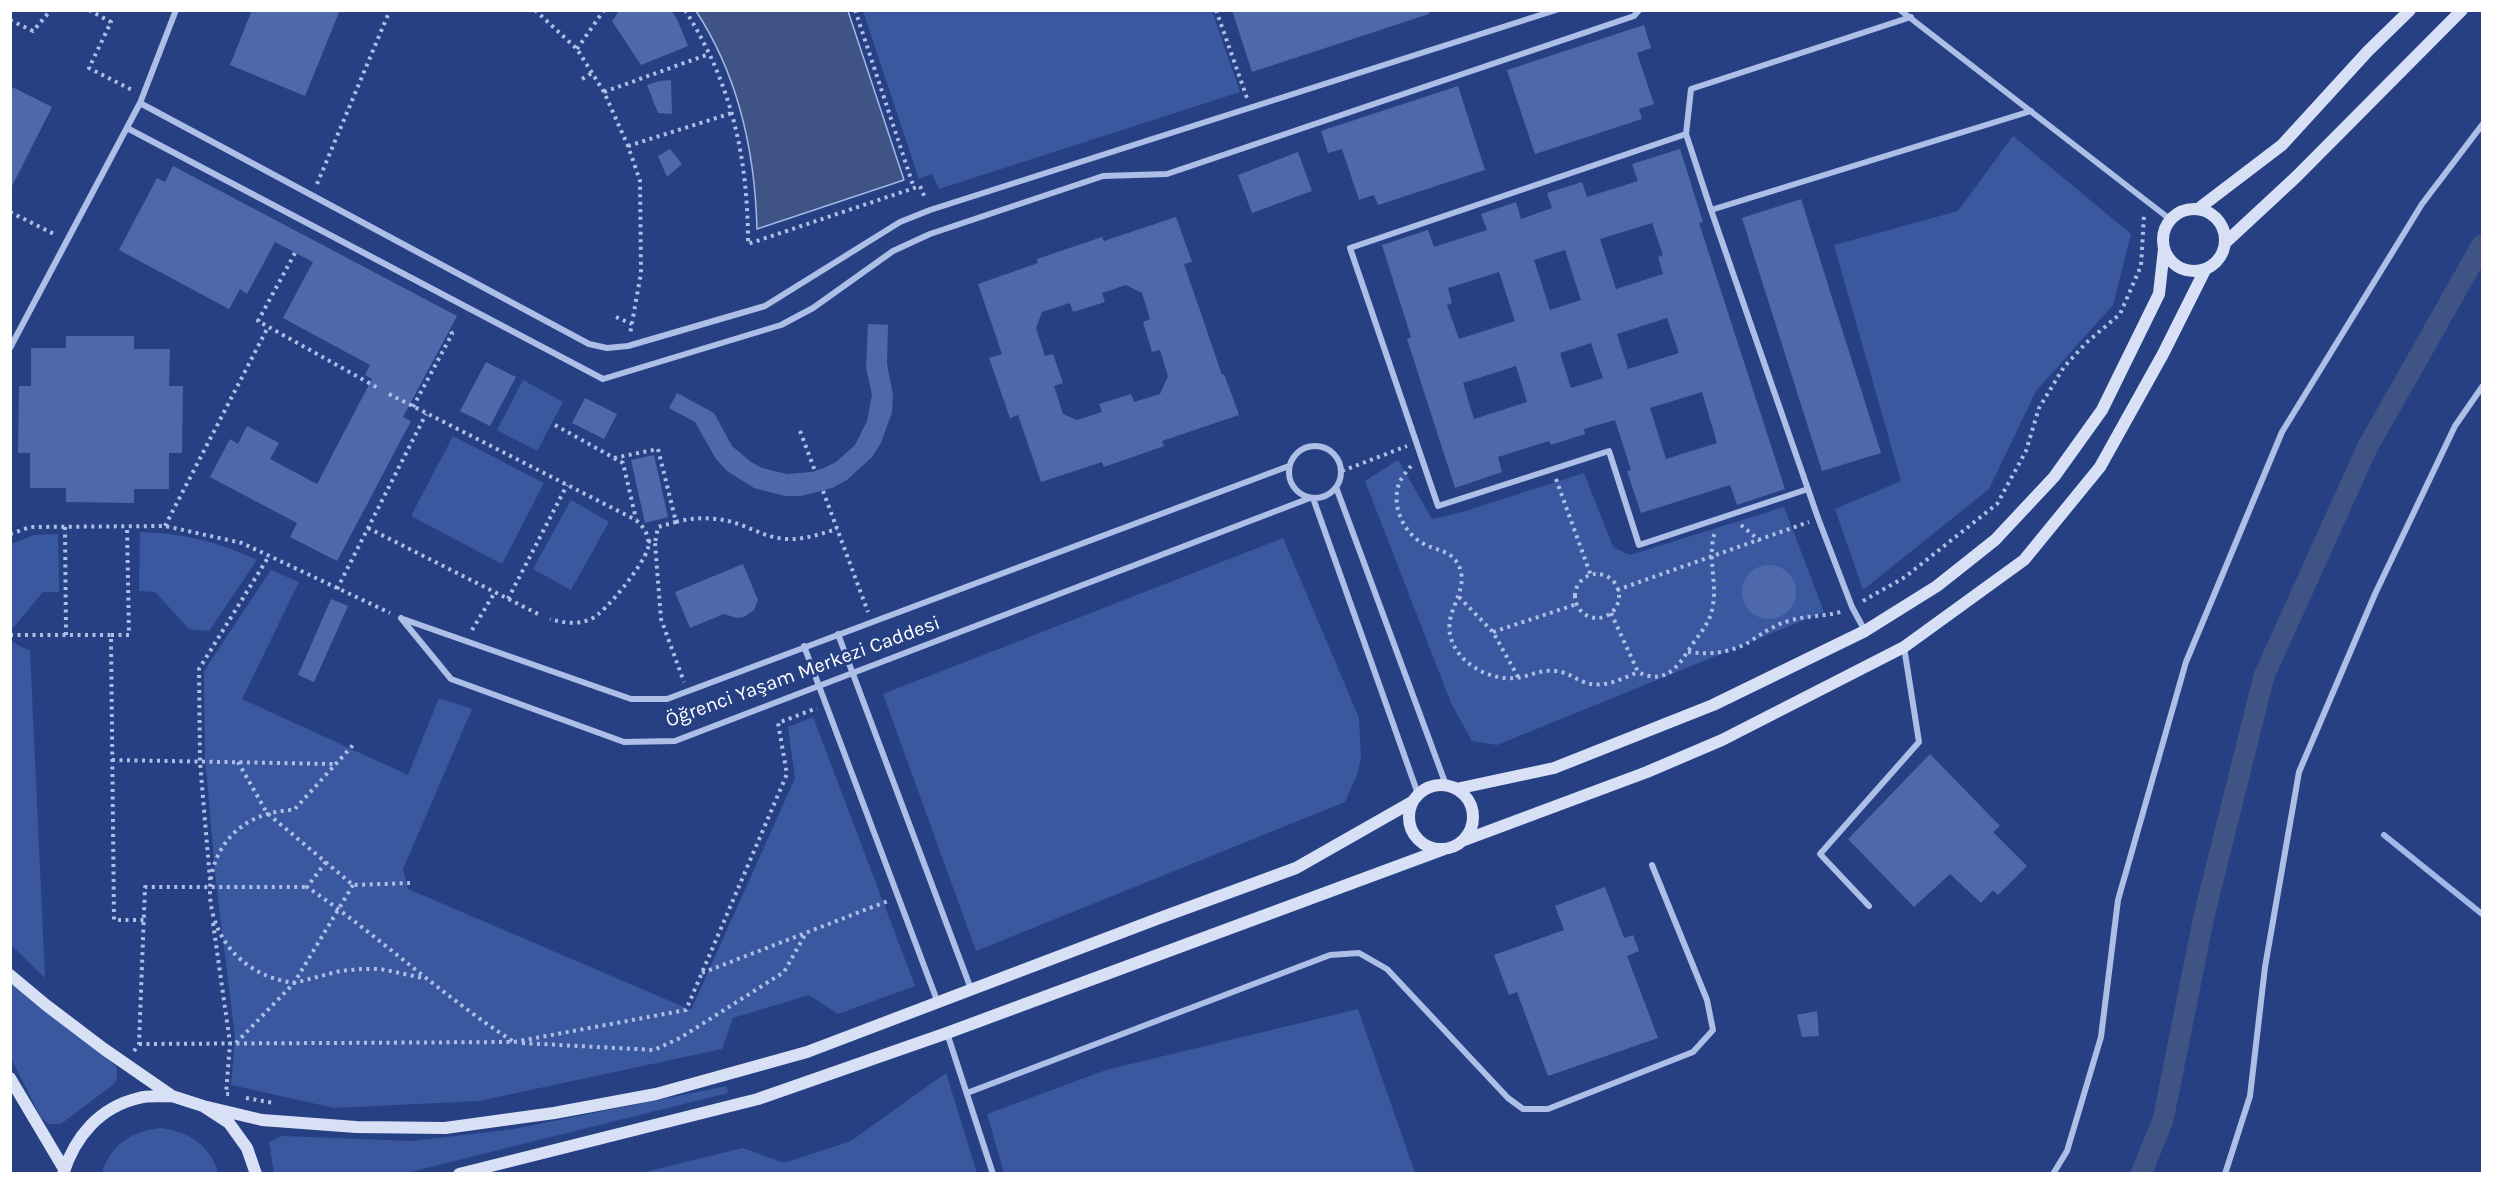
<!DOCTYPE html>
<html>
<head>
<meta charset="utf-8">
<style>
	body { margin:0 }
	#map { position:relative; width:2493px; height:1184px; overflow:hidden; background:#264083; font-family:Karla,sans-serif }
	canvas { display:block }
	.frame { position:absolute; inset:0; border:12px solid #fff; pointer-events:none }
</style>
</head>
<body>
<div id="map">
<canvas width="2493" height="1184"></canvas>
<div class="frame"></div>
</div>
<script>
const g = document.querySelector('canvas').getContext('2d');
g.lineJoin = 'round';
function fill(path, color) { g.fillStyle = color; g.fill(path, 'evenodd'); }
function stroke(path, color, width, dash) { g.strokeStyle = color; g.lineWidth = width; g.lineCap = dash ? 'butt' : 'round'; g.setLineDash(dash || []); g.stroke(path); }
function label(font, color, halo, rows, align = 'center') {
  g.font = font + ' Karla,sans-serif'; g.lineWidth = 6; g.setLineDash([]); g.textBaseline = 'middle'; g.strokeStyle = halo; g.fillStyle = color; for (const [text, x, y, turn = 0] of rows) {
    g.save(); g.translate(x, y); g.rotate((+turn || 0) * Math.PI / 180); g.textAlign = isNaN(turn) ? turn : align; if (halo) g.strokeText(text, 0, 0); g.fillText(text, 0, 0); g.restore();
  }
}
const green = new Path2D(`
	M1117 11 1118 13 1127 10 1212 11 1240 92 939 189 932 174 919 179 863 11Z
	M2013 136 2131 234 2113 305 2036 391 1989 489 1863 590 1835 509 1901 481 1834 245 1958 211Z
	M523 380 563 402 537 451 497 430Z
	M453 436 544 483 502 564 411 516Z
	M1398 460 1432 519 1459 513 1584 473 1613 547 1630 555 1784 507 1824 612 1497 745 1472 741 1451 703 1365 481Z
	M571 500 609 522 571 590 533 569Z
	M140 532C182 533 220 542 257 560L209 631 189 629 155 592 139 591Z
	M58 534 59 592H43L12 629 11 544 34 535Z
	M1283 538 1359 718 1361 756 1358 772 1345 802 976 951 883 694Z
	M271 570 299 582 242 699 408 775 439 698 472 709 403 869 408 889 691 1010 795 778 788 727 813 717 915 986 838 1014 809 995 733 1018 722 1049 479 1101 334 1108 231 1085 235 1037 216 882 205 757 204 671Z
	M10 641 30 651 45 978 11 945Z
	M11 984 111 1061 117 1068V1079L114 1084 61 1124H50L41 1118 11 1058Z
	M1358 1009 1415 1173H1004L987 1114 1106 1070Z
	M946 1073 977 1173H641L743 1148 784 1163 851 1141Z
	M727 1086 728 1093 406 1173H274L269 1142 282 1136 412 1141 514 1129Z
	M161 1128C188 1131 211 1146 218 1173H102C111 1145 131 1131 161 1128Z`);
const water = new Path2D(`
	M696 11H848L904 180 757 229C755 152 738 75 696 11Z`);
const stream = new Path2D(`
	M2384 835 2482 914`);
const canal = new Path2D(`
	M2141 1174 2163 1120 2204 916 2264 676 2367 448 2482 245`);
const building = new Path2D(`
	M252 10H340L305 96 230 65Z
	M620 10H671L677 19 688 46 641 65 612 21Z
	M1232 10H1428L1429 14 1252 72Z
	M1644 25 1651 48 1637 53 1654 104 1639 109 1642 119 1535 154 1507 70Z
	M671 80 672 114 658 113 647 85 660 81Z
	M10 86 52 107 10 190Z
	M1458 86 1485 170 1378 205 1374 195 1359 200 1342 149 1328 153 1321 131Z
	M670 149 682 164 667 177 658 156Z
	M1680 149 1703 222 1699 223 1785 489 1737 505 1730 485 1641 513 1627 471 1631 470 1615 420 1584 429 1585 434 1551 445 1549 441 1498 457 1502 472 1455 488 1407 339 1411 337 1382 245 1428 230 1434 247 1487 230 1481 214 1516 202 1521 219 1552 208 1547 193 1582 182 1587 197 1638 181 1632 164ZM1652 223 1663 255 1658 257 1663 274 1616 289 1600 239ZM1565 250 1581 300 1550 310 1534 260ZM1499 272 1515 321 1459 339 1447 305 1452 303 1448 288ZM1667 318 1679 353 1628 369 1617 334ZM1591 343 1603 378 1571 388 1560 353ZM1516 366 1527 402 1474 419 1463 383ZM1702 392 1717 443 1666 459 1650 408Z
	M1298 152 1312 191 1252 213 1238 175Z
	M173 166 457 316 403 417 411 421 337 561 290 537 297 523 210 477 230 439 238 444 247 426 279 443 270 459 317 484 372 379 365 375 370 365 283 318 313 262 275 242 247 294 240 289 229 309 119 250 157 178 165 182Z
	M1801 199 1881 453 1822 471 1742 218Z
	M1176 217 1192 262 1184 264 1222 375 1224 374 1239 415 1162 441 1164 446 1104 467 1102 462 1041 482 1018 415 1010 418 989 358 1002 354 978 284 1038 263 1037 259 1102 237 1104 241ZM1126 285 1142 293 1150 319 1143 322 1152 352 1160 350 1168 376 1160 394 1134 402 1131 394 1099 404 1102 412 1077 420 1063 414 1054 386 1063 383 1053 354 1045 356 1036 328 1042 312 1070 303 1073 312 1105 302 1102 293Z
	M868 324 888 325 887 364 893 395 892 412 881 443 872 457 847 480 832 488 801 496H785L754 488 727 471 716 459 695 422 669 408 677 393 714 413 732 446 751 462 762 468 787 474 812 472 824 468 836 462 855 445 867 421 872 395 866 368Z
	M66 336H134V349H170L169 386H183L182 453H169V489H134V503L66 502V488H30V453H18L19 386H31V348H66Z
	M486 362 516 377 490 426 460 411Z
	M585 398 617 414 604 439 572 423Z
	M654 455 668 517 645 523 631 460Z
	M743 564 758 600 754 610 744 617 737 618 724 614 690 628 675 592Z
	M1742 592a27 27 0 1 1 54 0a27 27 0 1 1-54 0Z
	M331 599 348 606 314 682 298 675Z
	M1930 754 2000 826 1993 832 2027 866 1998 895 1993 890 1981 903 1950 874 1914 907 1848 839Z
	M1605 887 1624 938 1633 935 1639 951 1627 956 1658 1038 1548 1076 1517 992 1509 995 1494 955 1564 930 1555 906Z
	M1817 1011 1819 1036 1802 1037 1797 1015Z`);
const path = new Path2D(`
	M89 10 111 22 89 68 132 90
	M535 10 577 49 604 92 628 146 640 181 641 273 630 334
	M685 10C732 84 748 158 748 244L920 186 925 198
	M855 10 914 188
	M1216 10 1247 98
	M10 20 33 31 51 10
	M577 49 604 10
	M582 79 592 73
	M604 92 709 54
	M628 146 732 113
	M317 184 390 10
	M10 212 56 235
	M295 253 258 321 378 388
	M616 317 632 324
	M389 394 636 520C644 527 650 536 648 548 644 564 606 612 591 619 577 625 564 623 550 619
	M413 407 452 334 450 328
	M555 425 623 463 636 519
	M800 431 815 471
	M614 458 658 449 676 522 658 527 655 543
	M1411 466C1407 471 1403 476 1400 481 1390 504 1403 533 1424 544 1437 551 1450 550 1458 564 1471 589 1445 609 1450 634 1455 662 1489 681 1516 678 1530 676 1542 669 1556 671 1566 672 1573 677 1581 681 1602 690 1619 680 1638 672
	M1342 471 1407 446
	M1556 479 1591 576
	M823 491 868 612
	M676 522C699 516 723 517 746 527 759 532 771 538 786 539 804 540 820 534 837 529
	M1741 525 1760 541
	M165 526 268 327
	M65 527 66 635
	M368 528 542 616
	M10 534 30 527 165 526 242 543 390 613
	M648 541 655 543 661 619 684 682
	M1575 596a22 22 0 1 1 44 0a22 22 0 1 1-44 0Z
	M337 589 426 414
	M1617 590 1809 522
	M1459 597 1493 632 1518 677
	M508 599 567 485
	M1863 601 1905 577 1997 504 2026 451 2039 408 2064 367 2086 343 2120 314 2141 266 2144 215
	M1611 613 1638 672C1668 687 1680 663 1694 642 1703 630 1711 620 1713 605 1717 582 1707 555 1715 532
	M472 630 495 592
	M1493 632 1577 604
	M10 635H111L114 920H144
	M111 635H129L127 526
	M1688 652C1710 655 1731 653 1751 641 1764 632 1776 624 1792 620 1810 615 1826 617 1843 611
	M112 760 335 764
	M238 762 267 813 353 885 410 883
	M326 862 307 887C379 936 442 996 514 1042
	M210 880 200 762 199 669 269 556
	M353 885 294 983C182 967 182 813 294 810L354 744
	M213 923 230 1043 226 1094H230
	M702 973 888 901
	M236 1043 294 983 340 971 361 969H381L423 978
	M522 1043 654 1050 680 1038 784 972 806 933
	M139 1044 514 1042 686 1010 787 774 778 723 817 708
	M134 1051 139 1044 145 887H307
	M246 1098 274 1103`);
const street = new Path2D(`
	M1900 10 2171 220
	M140 103 589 344 607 348 628 346 765 306 900 222 930 210 1556 10
	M127 128 603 379 781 325 813 308 893 251 930 234 1103 176 1167 174 1634 16 1639 10
	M1686 134 1711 210 2031 111
	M1711 210 1818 518 1852 607 1865 631
	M10 348 140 103 176 10
	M1289 472a26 26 0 1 1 52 0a26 26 0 1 1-52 0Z
	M1336 487 1446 785
	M1808 489 1639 545 1609 451 1438 506 1350 248 1686 134 1691 89 1911 17
	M1313 498 1418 794
	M401 618 451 679 624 742 675 741 1310 498
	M403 619 631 699H667L1289 466
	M838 634 971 989
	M804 646 938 1003
	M1869 906 1820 854 1919 742 1904 647
	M947 1033 993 1174
	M967 1093 1330 955 1359 953 1387 969 1508 1098 1523 1109H1548L1693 1052 1713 1030 1707 1000 1652 865
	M2053 1174 2067 1151 2101 1037 2118 900 2186 662 2282 432 2422 204 2482 125
	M2225 1174 2250 1096 2265 967 2299 772 2375 594 2455 426 2482 387`);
const secondary = new Path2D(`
	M2163 240a31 31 0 1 1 62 0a31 31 0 1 1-62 0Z
	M2198 209 2282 145 2368 51 2410 10
	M2226 242 2296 177 2462 10
	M1409 817a32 32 0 1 1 64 0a32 32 0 1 1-64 0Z
	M1456 789 1554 768 1713 705 1865 631 1937 586 1995 540 2054 477 2102 410 2159 294 2164 249
	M1462 841 1647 772 1722 740 1904 647 2024 560 2100 467 2163 354 2205 270
	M10 975 46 1005 104 1049 172 1096 203 1106 229 1123 247 1148 256 1174
	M10 1078 64 1169
	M203 1106 262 1120 356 1127 445 1128 554 1113 656 1094 807 1052 1157 919 1296 868 1412 802
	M63 1174C75 1136 100 1107 139 1098 149 1095 162 1097 172 1096
	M459 1174 758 1099 947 1033 1444 849`);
const streetNames = [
	["Öğrenci Yaşam Merkezi Caddesi",803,672,-20]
];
fill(green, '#3a58a0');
fill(water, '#405385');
stroke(water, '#a2b8e8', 1.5);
stroke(stream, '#a2b8e8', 6);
stroke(canal, '#405385', 21);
fill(building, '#4e69ab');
stroke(path, '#aebfe7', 4, [3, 4.5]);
stroke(street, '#aebfe7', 6);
stroke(secondary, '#d8e0f6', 12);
label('20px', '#fff', '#264083', streetNames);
</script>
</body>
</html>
